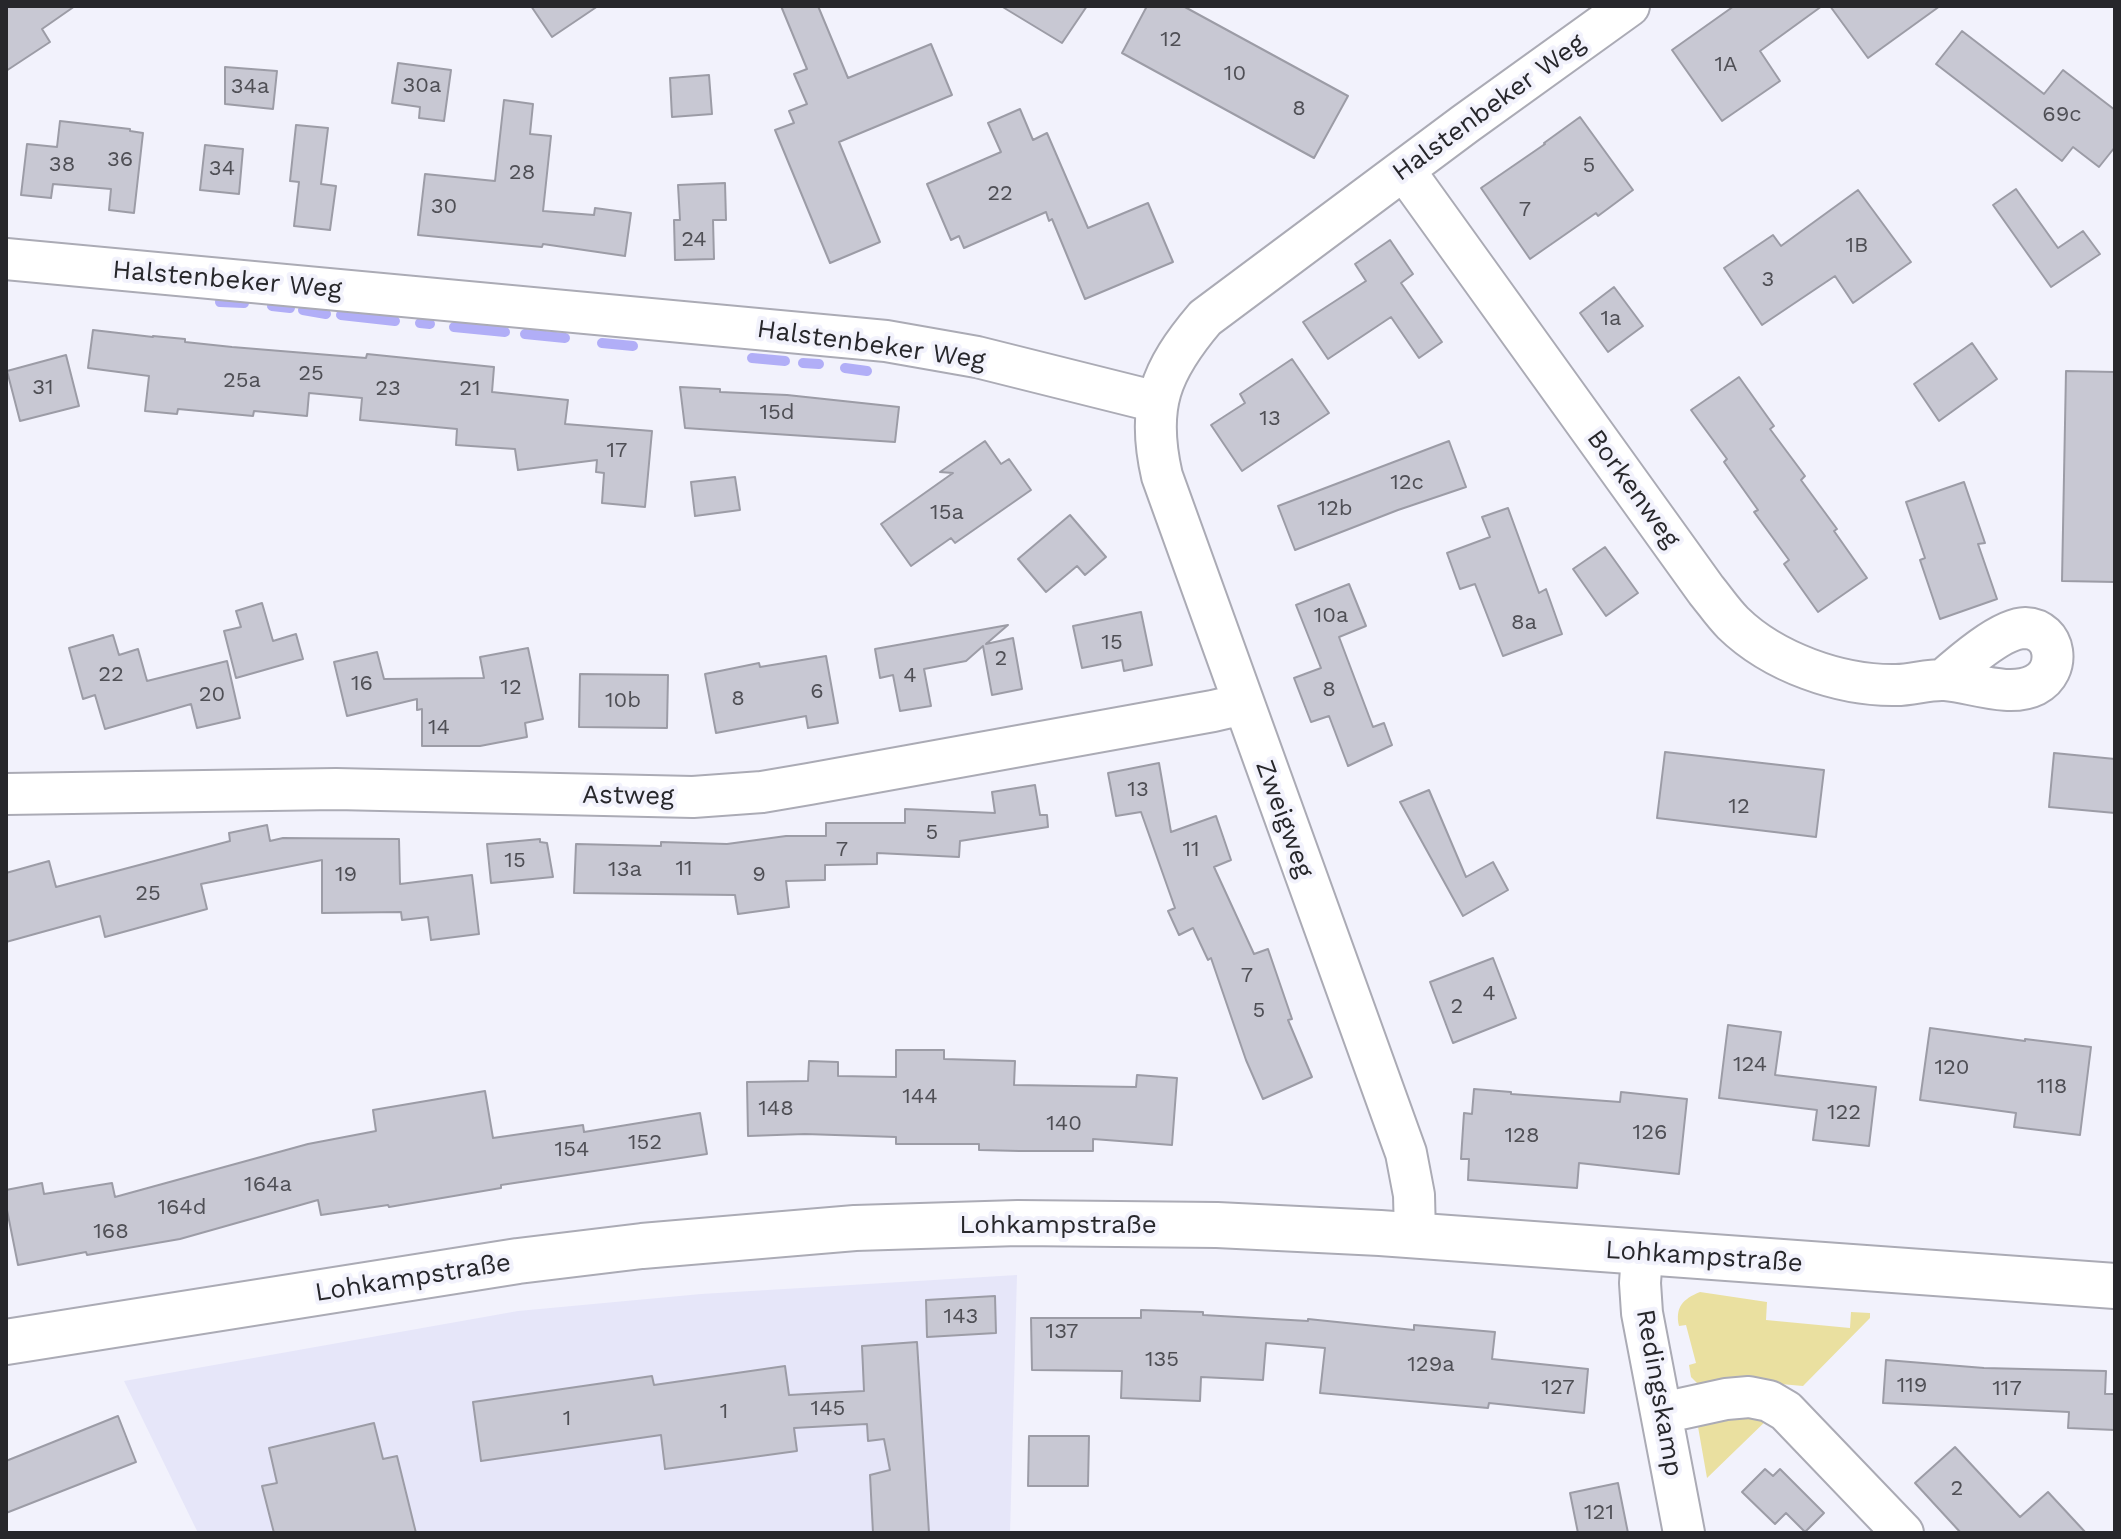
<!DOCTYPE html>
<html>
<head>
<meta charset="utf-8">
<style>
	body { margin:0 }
	#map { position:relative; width:2121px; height:1539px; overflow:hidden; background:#f2f2fc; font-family:"Work Sans",sans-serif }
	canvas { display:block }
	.frame { position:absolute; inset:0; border:8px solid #27272b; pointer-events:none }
</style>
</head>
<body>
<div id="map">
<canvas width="2121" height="1539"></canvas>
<div class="frame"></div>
</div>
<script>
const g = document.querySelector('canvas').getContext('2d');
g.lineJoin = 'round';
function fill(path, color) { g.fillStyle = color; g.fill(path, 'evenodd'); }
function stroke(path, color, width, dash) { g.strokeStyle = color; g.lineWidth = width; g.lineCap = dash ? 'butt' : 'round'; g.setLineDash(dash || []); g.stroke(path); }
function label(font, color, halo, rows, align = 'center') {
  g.font = font + ' "Work Sans",sans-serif'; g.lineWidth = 8; g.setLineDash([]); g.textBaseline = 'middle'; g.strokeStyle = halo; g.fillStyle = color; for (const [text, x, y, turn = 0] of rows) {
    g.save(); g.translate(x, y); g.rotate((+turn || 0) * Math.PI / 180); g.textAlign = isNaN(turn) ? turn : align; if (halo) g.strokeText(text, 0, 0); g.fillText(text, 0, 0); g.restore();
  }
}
const built = new Path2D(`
	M1017 1275 1010 1533H198L124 1381 518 1311 701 1294Z`);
const green = new Path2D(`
	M1700 1292 1767 1302 1766 1320 1850 1328 1851 1312 1870 1313V1318L1803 1386 1747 1381 1699 1385 1691 1377 1689 1365 1696 1363 1686 1325 1679 1326C1675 1307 1683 1299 1700 1292Z
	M1744 1411 1771 1416 1707 1478 1697 1421Z`);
const stream = new Path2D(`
	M220 302 244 303
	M272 306 290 308
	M303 310 326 314
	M341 315 395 321
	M420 323 430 324
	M454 327 505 332
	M525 334 565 338
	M602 343 633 346
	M752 358 785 361
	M803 363 819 364
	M845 368 867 371`);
const building = new Path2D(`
	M6 6H75L42 29 50 42 6 71Z
	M531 6H598L552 37Z
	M781 6H818L848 78 931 44 952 95 839 142 880 242 830 263 775 130 794 123 789 111 807 104 794 74 807 69Z
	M1001 6H1087L1062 43Z
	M1147 6H1183L1348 96 1314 158 1122 53Z
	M1734 6H1822L1760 51 1780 81 1722 121 1672 50Z
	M1830 6H1940L1868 58Z
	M1962 31 2044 94 2063 70 2115 110V147L2099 167 2073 147 2062 161 1936 64Z
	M398 63 451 70 444 121 419 118 420 107 392 103Z
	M225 67 277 71 273 109 225 104Z
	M709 75 712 114 672 117 670 78Z
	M504 100 533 104 530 134 551 136 543 211 594 215 595 208 631 213 625 256 543 244 542 247 418 235 425 174 495 181Z
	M1020 109 1033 140 1047 133 1088 228 1148 203 1173 262 1085 299 1052 219 1049 221 1046 212 964 248 959 236 951 240 927 184 1001 152 988 123Z
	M1580 117 1633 190 1598 216 1596 213 1530 259 1481 188 1545 144 1544 143Z
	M60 121 130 129V131L143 133 134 213 109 210 111 189 53 184 51 198 21 195 27 144 57 147Z
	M296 125 328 128 321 184 336 186 330 230 294 226 299 182 290 181Z
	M205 145 243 149 239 194 200 190Z
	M725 183 726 220H713L714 259 675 260 674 220H680L678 185Z
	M2016 189 2058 248 2083 231 2100 254 2051 287 1993 205Z
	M1858 190 1911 262 1853 303 1835 276 1762 325 1724 268 1773 235 1781 246Z
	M1390 240 1413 274 1401 283 1442 342 1419 358 1391 317 1328 359 1303 322 1366 281 1355 264Z
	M1614 287 1643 326 1608 352 1580 313Z
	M93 330 153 337V336L185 339V342L232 347 366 358 367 354 494 367 492 392 568 400 565 424 652 431 645 507 602 503 604 473 596 472 597 460 518 470 515 449 456 445 457 429 360 420 362 398 309 393 307 416 254 411 253 416 178 409 177 414 145 411 149 376 88 368Z
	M1972 343 1997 379 1939 421 1914 384Z
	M66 355 79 406 20 421 7 371Z
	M1292 359 1329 413 1242 471 1211 425 1245 403 1240 394Z
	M2066 371 2115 372V582L2062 581Z
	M1739 377 1774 426 1770 429 1805 476 1801 480 1837 529 1834 531 1867 578 1818 612 1784 564 1789 560 1754 512 1758 510 1724 462 1727 459 1691 410Z
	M680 387 720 389V392L787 395 899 407 895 442 685 428Z
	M985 441 1001 464 1009 459 1031 490 955 543 951 538 911 566 881 524 953 473 940 472Z
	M1449 441 1466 487 1398 510 1295 550 1278 506Z
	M735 477 740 510 695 516 691 482Z
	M1964 482 1985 543 1978 544 1997 599 1940 619 1920 560 1925 558 1906 502Z
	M1508 508 1539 593 1546 589 1562 634 1503 656 1475 584 1460 589 1447 553 1490 537 1482 517Z
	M1070 515 1106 557 1085 575 1077 566 1046 592 1018 559Z
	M1605 547 1638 593 1606 616 1573 569Z
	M1349 584 1366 626 1339 637 1373 727 1384 723 1392 745 1348 766 1329 716 1311 722 1294 678 1321 668 1296 605Z
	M262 603 273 641 296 634 303 659 236 678 224 631 241 627 236 611Z
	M1141 612 1152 665 1124 671 1122 660 1082 668 1073 626Z
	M1008 625 986 644 1013 638 1022 689 992 695 983 646 966 661 924 669 931 706 900 711 893 675 880 678 875 649Z
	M113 635 119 655 138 649 147 681 227 661 240 718 197 728 191 704 105 729 95 695 83 699 69 648Z
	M528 648 543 719 525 723 527 737 480 746H422V709L417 710V699L347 716 334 662 377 652 384 679 484 678 480 657Z
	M826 656 838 723 808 728 806 716 716 733 705 674 759 663 760 667Z
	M580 674 668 675 667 728 579 727Z
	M1665 752 1824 770 1816 837 1657 818Z
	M2054 753 2115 759V813L2049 807Z
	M1159 763 1171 832 1216 816 1231 860 1214 867 1254 954 1268 949 1292 1019 1288 1020 1312 1077 1263 1099 1246 1060 1211 958 1208 960 1193 928 1179 935 1168 911 1175 908 1141 812 1116 816 1108 773Z
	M1035 785 1040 815H1047L1048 827 960 841 959 857 877 853V864L825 865V880L786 881 789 907 738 914 735 895 574 893 576 844 661 846V842L727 844 786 836H826V823H905V809L995 813 992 792Z
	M1429 790 1466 877 1493 862 1508 890 1463 916 1400 802Z
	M267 825 270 841 283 838 399 839 400 884 472 875 479 934 431 940 428 917 402 920 401 912 322 913V860L201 884 207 909 105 937 100 916 6 942V873L49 861 56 887 230 841 229 833Z
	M540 839V842L547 843 553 877 491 883 487 844Z
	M1493 958 1516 1018 1453 1043 1430 982Z
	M1728 1025 1781 1032 1775 1075 1876 1087 1869 1146 1813 1140 1817 1110 1719 1098Z
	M1930 1028 2025 1041V1039L2091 1047 2080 1135 2014 1127 2016 1113 1920 1100Z
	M896 1050H944V1059L1015 1061 1014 1085 1136 1087 1137 1075 1177 1078 1172 1145 1093 1139V1151H1019L979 1150V1144H896V1137L805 1134 748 1136 747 1082 808 1081 809 1061 838 1062V1076L896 1077Z
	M1474 1089 1511 1092V1094L1620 1102 1621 1092 1687 1099 1679 1174 1579 1163 1577 1188 1468 1180 1469 1159H1461L1464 1113 1472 1114Z
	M485 1091 493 1138 583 1125 584 1132 700 1113 707 1154 501 1185V1188L389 1207 388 1205 321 1215 318 1200 180 1239 87 1255 86 1252 18 1265 6 1205V1190L42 1183 44 1194 112 1183 115 1197 308 1144 376 1131 373 1110Z
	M995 1296 996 1333 927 1337 926 1300Z
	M1141 1310 1203 1312V1315L1308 1321V1319L1414 1330V1325L1495 1332 1492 1359 1588 1369 1584 1413 1489 1403 1488 1408 1320 1393 1325 1348 1266 1343 1263 1380 1201 1377 1200 1401 1121 1398 1122 1371 1032 1370 1031 1318H1141Z
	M917 1342 929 1533H873L870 1475 890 1470 884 1439 868 1441 867 1424 794 1428 797 1451 665 1469 661 1435 481 1461 473 1402 652 1376 654 1385 785 1366 789 1395 864 1391 862 1346Z
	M1886 1360 1984 1368 2106 1371 2105 1394H2115V1430L2068 1428 2069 1412 1883 1403Z
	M118 1416 136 1462 6 1513V1461Z
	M374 1423 383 1459 397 1456 416 1533H274L262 1486 277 1483 269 1448Z
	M1029 1436H1089L1088 1486H1028Z
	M1955 1447 2020 1517 2048 1492 2086 1533H1961L1915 1483Z
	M1765 1469 1773 1476 1780 1469 1824 1513 1805 1532 1786 1513 1775 1524 1742 1492Z
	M1618 1483 1628 1533H1578L1570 1493Z`);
const street = new Path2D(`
	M1404 170 1706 590C1715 601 1723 613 1733 623 1773 662 1840 686 1896 685 1912 685 1929 679 1945 680 1972 682 2009 698 2035 685 2062 671 2057 629 2025 628 2002 628 1960 665 1943 680
	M6 259 886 341 977 357 1157 402
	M6 794 336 789 693 797 762 792 809 784 1213 711 1243 704
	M1415 1235 1414 1195 1406 1153 1162 476C1146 407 1160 371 1205 318L1465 124 1629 6
	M1642 1253 1640 1283 1642 1313 1684 1533
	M1662 1413 1726 1399 1749 1397 1769 1401 1786 1411 1903 1533`);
const secondary = new Path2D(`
	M6 1342 518 1261 642 1246 855 1228 1018 1223 1217 1225 1380 1233 2115 1286`);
const numberNames = [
	["12",1171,40],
	["1A",1726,65],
	["10",1235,74],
	["30a",422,86],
	["34a",250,87],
	["8",1299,109],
	["69c",2062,115],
	["36",120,160],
	["38",62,165],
	["5",1589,166],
	["34",222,169],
	["28",522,173],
	["22",1000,194],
	["30",444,207],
	["7",1525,210],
	["24",694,240],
	["1B",1857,246],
	["3",1768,280],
	["1a",1611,319],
	["25",311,374],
	["25a",242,381],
	["31",43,388],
	["23",388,389],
	["21",470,389],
	["15d",777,413],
	["13",1270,419],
	["17",617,451],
	["12c",1407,483],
	["12b",1335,509],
	["15a",947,513],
	["10a",1331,616],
	["8a",1524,623],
	["15",1112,643],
	["2",1001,659],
	["22",111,675],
	["4",910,676],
	["16",362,684],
	["12",511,688],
	["8",1329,690],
	["6",817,692],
	["20",212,695],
	["8",738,699],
	["10b",623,701],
	["14",439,728],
	["13",1138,790],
	["12",1739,807],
	["5",932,833],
	["7",842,850],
	["11",1191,850],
	["15",515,861],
	["11",684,869],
	["13a",625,870],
	["19",346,875],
	["9",759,875],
	["25",148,894],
	["7",1247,976],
	["4",1489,994],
	["2",1457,1007],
	["5",1259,1011],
	["124",1750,1065],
	["120",1952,1068],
	["118",2052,1087],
	["144",920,1097],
	["148",776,1109],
	["122",1844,1113],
	["140",1064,1124],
	["126",1650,1133],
	["128",1522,1136],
	["152",645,1143],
	["154",572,1150],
	["164a",268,1185],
	["164d",182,1208],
	["168",111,1232],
	["143",961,1317],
	["137",1062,1332],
	["135",1162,1360],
	["129a",1431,1365],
	["119",1912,1386],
	["127",1558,1388],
	["117",2007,1389],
	["145",828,1409],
	["1",724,1412],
	["1",567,1419],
	["2",1957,1489],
	["121",1599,1513]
];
const streetNames = [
	["Halstenbeker Weg",1489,108,-36],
	["Halstenbeker Weg",227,280,5],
	["Halstenbeker Weg",871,345,8],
	["Borkenweg",1633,489,54],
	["Astweg",628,796,1],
	["Zweigweg",1284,819,70],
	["Lohkampstraße",1058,1225],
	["Lohkampstraße",1704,1257,4],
	["Lohkampstraße",413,1278,-9],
	["Redingskamp",1659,1393,80]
];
fill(built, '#e6e6f9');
fill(green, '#eae0a0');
stroke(stream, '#b1aef7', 10);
fill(building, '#c8c8d3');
stroke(building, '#9c9ca6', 2);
stroke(street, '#ababb5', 44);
stroke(secondary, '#ababb5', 48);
stroke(street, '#fff', 40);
stroke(secondary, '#fff', 44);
label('22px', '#4f4f55', null, numberNames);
label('26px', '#27272b', '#f2f2fc', streetNames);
</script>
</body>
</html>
